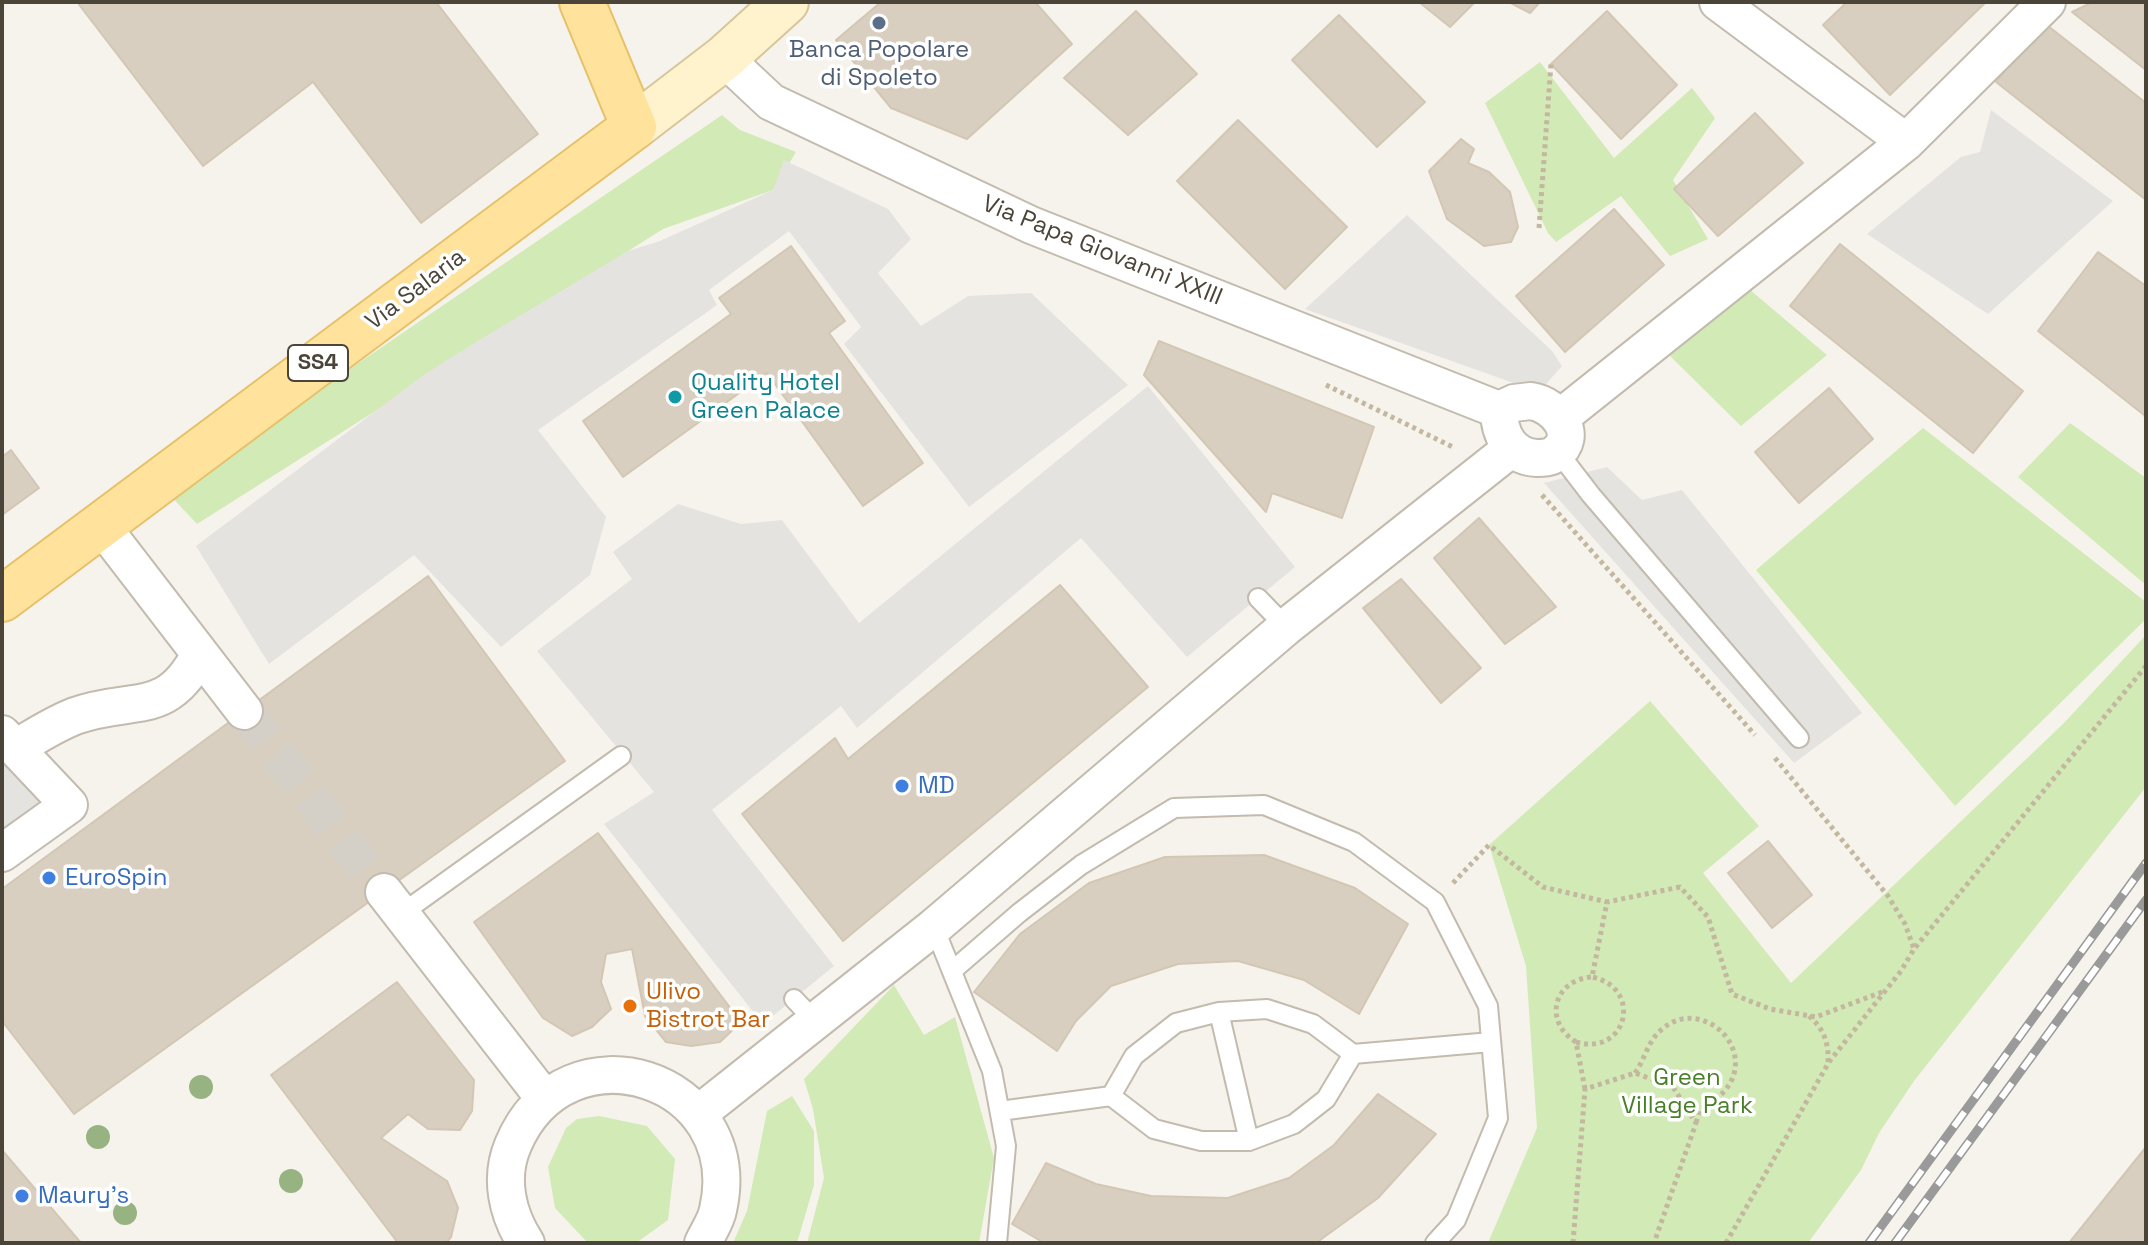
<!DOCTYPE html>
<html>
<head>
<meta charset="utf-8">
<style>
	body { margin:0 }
	#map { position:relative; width:2148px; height:1245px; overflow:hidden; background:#f6f3ec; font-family:"Space Grotesk",sans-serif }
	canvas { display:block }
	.frame { position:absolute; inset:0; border:4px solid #4b4439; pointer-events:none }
</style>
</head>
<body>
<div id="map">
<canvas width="2148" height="1245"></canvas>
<div class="frame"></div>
</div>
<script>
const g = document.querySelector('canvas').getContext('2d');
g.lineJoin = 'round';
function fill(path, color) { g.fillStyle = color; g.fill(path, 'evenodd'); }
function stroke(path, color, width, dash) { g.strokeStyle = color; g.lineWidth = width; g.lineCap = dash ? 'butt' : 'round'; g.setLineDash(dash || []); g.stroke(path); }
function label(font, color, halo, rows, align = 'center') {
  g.font = font + ' "Space Grotesk",sans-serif'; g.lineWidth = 7; g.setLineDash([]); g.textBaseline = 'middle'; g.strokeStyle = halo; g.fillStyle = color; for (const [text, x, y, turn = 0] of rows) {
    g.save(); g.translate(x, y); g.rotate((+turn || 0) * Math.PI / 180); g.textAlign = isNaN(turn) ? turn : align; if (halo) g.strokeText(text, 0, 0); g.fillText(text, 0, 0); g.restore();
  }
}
const green = new Path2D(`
	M1540 62 1614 158 1692 88 1715 118 1673 180 1708 239 1670 256 1621 196 1556 242 1548 233 1485 103Z
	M722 115 740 130 796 152 773 190 663 229 197 524 168 493Z
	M1749 289 1827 355 1741 426 1670 356Z
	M2070 423 2146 478V585L2018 477Z
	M1923 428 2146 602V619L1955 806 1756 570Z
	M2146 635V787L1914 1081 1879 1133 1861 1170 1808 1243H1488L1537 1128 1526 966 1489 845 1650 701 1759 826 1703 873 1791 983 2063 724Z
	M894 985 924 1035 955 1017 994 1158 979 1243H807L824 1178 813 1109 804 1079Z
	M792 1096 814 1131V1185L797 1243H733L747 1211 767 1111Z
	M599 1116 647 1126 675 1159 668 1220 636 1243 586 1241 555 1208 548 1167 566 1128 577 1119Z`);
const parking = new Path2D(`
	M1991 110 2113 201 1988 314 1867 234 1961 157 1980 152Z
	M784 160 888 209 911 239 878 273 921 326 968 296 1031 293 1128 385 969 507 844 344 861 327 789 231 709 290 717 305 538 430 606 517 590 575 501 647 414 555 269 664 196 546 422 376 471 345 628 251 660 241 773 190Z
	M1407 215 1552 351 1562 366 1539 392 1305 309Z
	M1148 386 1295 567 1187 657 1081 538 857 728 841 706 712 810 834 966 763 1024 604 824 654 792 537 651 632 579 613 552 678 504 741 524 782 520 859 623Z
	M1607 467 1642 500 1682 490 1862 713 1794 763 1544 483Z
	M2 712 69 805 2 856Z`);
const building = new Path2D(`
	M77 2H436L538 134 421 223 313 82 203 166Z
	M881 2H1035L1072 44 967 139 891 108 836 40Z
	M1419 2H1475L1450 27Z
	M1509 2H1540L1530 13Z
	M1847 2H1986L1890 95 1823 25Z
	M2093 2H2146V70L2072 12Z
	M1136 11 1197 74 1128 135 1064 78Z
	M1607 11 1677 85 1621 139 1551 64Z
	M1339 15 1425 102 1377 147 1292 60Z
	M2043 22 2146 103V200L1996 82Z
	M1755 113 1803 163 1718 236 1674 189Z
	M1238 120 1347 227 1285 289 1177 181Z
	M1461 139 1474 149 1468 163 1489 172 1510 192 1518 227 1511 242 1484 246 1447 219 1429 171Z
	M1614 209 1664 265 1565 352 1516 296Z
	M1840 244 2023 391 1973 453 1790 306Z
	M791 246 845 321 829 333 923 463 863 506 767 373 623 477 583 421 731 314 719 298Z
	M2098 252 2146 286V419L2144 415 2038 331Z
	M1159 341 1374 427 1342 518 1272 493 1266 512 1144 375Z
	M1829 388 1873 439 1799 503 1755 452Z
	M11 450 39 488 2 515V457Z
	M1479 518 1556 607 1505 644 1434 558Z
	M428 576 565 761 74 1114 2 1021V889Z
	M1401 579 1481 668 1441 703 1363 608Z
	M1060 585 1148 687 843 941 742 814 835 738 848 759Z
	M598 833 741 1022 720 1042 691 1046 666 1042 645 1016 632 949 606 954 601 982 611 1009 592 1027 572 1036 543 1018 474 922Z
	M1768 841 1812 895 1772 928 1728 873Z
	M1264 855 1355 888 1408 924 1359 1014 1304 980 1238 961 1178 964 1111 986 1076 1021 1057 1051 974 992 1020 934 1089 883 1165 857Z
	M397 982 474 1080 472 1111 460 1130 428 1129 408 1114 381 1138 447 1181 458 1208 451 1237 446 1243H398L271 1075Z
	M1378 1094 1436 1134 1378 1198 1316 1243H1044L1012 1224 1046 1163 1096 1184 1151 1196 1228 1198 1289 1178 1334 1145Z
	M2146 1147V1243H2069Z
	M2 1150 81 1243H2Z`);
const streetTunnel = new Path2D(`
	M244 711 384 892`);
const path = new Path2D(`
	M1539 228 1551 64
	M1326 385 1453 447
	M1542 495 1755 735
	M1775 758 1888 896 1905 924 1914 949
	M1453 883 1489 845 1543 887 1607 902
	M1809 1016C1824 1029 1829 1043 1828 1063
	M1576 1042C1543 1022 1553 980 1592 977
	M1635 1073C1645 1059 1648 1041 1661 1030 1708 988 1779 1070 1700 1109L1696 1123
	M1585 1089 1576 1042C1627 1057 1644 988 1592 977L1607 902 1680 887 1708 917 1732 994 1770 1009 1816 1017 1882 992
	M1573 1243 1585 1089 1635 1073 1673 1087 1696 1123 1654 1243
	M1726 1243 1829 1062 1901 971 1914 949 2146 666`);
const lane = new Path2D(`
	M1558 452 1591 495 1799 738
	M1258 598 1286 627
	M401 914 621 756
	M934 927 992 1071 1006 1146 997 1243
	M952 971 1019 913 1081 865 1174 808 1264 805 1354 842 1435 902 1488 1006 1498 1118 1456 1220 1435 1243
	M794 999 815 1021
	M1219 1012 1249 1141
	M1111 1096 1154 1129 1201 1141H1249L1294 1124 1326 1099 1353 1054
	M1000 1111 1111 1096 1134 1056 1176 1023 1219 1012 1267 1009 1313 1024 1353 1054 1491 1042`);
const street = new Path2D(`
	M1718 2 1906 142
	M724 58 771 102 1031 225 1499 410
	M1531 401C1557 405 1580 436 1555 454 1549 458 1543 458 1537 458 1510 457 1499 433 1499 410L1514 403Z
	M1561 417 1906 142 2047 2
	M101 525 244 711
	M2 734 69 805 2 853
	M15 748C35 737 54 724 75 716 134 695 166 719 200 654
	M384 892 544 1098
	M698 1114 934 927 1286 627 1512 448
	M526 1243C507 1214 499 1178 513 1145 566 1019 748 1077 718 1210 716 1221 708 1232 703 1243`);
const secondary = new Path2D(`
	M634 127 724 58 786 2`);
const primary = new Path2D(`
	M2 599 634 127 582 2`);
const rail = new Path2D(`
	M1869 1243 2146 863
	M1895 1243 2146 900`);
const trees = [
	[201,1087],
	[98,1137],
	[291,1181],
	[125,1213]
];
const markers = [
	[879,23,8,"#5c6f8a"],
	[675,397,8,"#0f9aa8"],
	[902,786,8,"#3f7fe0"],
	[49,878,8,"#3f7fe0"],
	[630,1006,8,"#e8710a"],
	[22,1196,8,"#3f7fe0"]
];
const shields = [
	[318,363,60]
];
const shieldNames = [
	["SS4",318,363]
];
const serviceNames = [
	["Banca Popolare",879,50],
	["di Spoleto",879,78]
];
const streetNames = [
	["Via Papa Giovanni XXIII",1102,251,22],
	["Via Salaria",416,290,-37]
];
const cultureNames = [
	["Quality Hotel",691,383],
	["Green Palace",691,411]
];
const shopNames = [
	["MD",918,786],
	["EuroSpin",65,878],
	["Maury's",38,1196]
];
const foodNames = [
	["Ulivo",646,992],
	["Bistrot Bar",646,1020]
];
const parkNames = [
	["Green",1687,1078],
	["Village Park",1687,1106]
];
fill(green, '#d2eab5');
fill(parking, '#e5e3e0');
fill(building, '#d8cfc1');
stroke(building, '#d3c7b4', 2);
stroke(streetTunnel, '#d4d0c8', 36, [36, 18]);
stroke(lane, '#c2bbae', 22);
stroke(street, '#c2bbae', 40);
stroke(secondary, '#d6c79b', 48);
stroke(primary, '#e6c16a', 48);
stroke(path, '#c4b79f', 5, [4, 4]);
stroke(lane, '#fff', 18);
stroke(street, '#fff', 36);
stroke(secondary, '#fff3cd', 44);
stroke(primary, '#ffe39c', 44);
stroke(rail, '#9a9a9a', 9);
stroke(rail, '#fff', 6, [18]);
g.fillStyle = '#97b381';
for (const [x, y] of trees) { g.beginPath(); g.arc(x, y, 12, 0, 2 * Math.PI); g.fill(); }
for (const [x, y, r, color] of markers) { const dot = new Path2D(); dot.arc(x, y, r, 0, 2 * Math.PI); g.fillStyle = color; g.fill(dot); stroke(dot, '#fff', 3); }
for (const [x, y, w] of shields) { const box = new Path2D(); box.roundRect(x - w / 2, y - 18, w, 36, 6); g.fillStyle = '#fff'; g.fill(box); stroke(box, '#4b4439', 2); }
label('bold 22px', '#4b4439', null, shieldNames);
label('24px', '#4e5e75', '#fff', serviceNames);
label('24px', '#4b4439', '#fff', streetNames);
label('24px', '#0d838f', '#fff', cultureNames, 'left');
label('24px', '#366cbe', '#fff', shopNames, 'left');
label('24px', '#c56008', '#fff', foodNames, 'left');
label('24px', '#4a7f2a', '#fff', parkNames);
</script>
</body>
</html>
